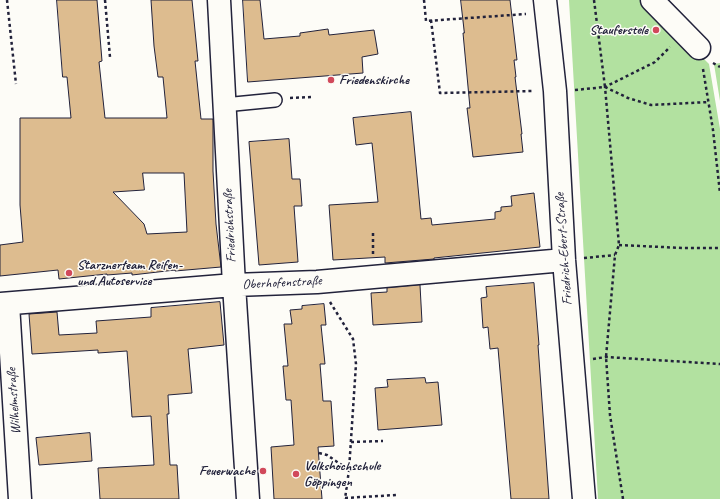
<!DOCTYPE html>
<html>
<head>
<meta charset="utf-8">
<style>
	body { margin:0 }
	canvas { display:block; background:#fdfcf7 }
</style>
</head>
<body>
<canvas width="720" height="499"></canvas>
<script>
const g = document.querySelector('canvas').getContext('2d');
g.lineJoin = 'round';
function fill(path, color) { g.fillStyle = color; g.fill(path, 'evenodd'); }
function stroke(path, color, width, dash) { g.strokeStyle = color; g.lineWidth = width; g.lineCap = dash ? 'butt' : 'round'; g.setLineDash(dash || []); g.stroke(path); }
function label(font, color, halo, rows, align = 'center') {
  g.font = font + ' Caveat,sans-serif'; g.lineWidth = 3; g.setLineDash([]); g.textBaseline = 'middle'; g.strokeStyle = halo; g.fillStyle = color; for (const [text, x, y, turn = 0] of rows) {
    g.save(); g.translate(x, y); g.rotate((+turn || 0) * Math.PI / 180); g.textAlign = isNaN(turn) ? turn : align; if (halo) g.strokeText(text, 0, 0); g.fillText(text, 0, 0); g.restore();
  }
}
const green = new Path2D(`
	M569 0H645L709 64 720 129V499H598Z
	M720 63V101L714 64Z`);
const building = new Path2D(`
	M57 0H97L102 61 99 62 105 118H167L163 77H158L154 46 151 0H192L198 61H195L201 119H213V171L216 224 221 267 175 271V270L132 275V273L107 275V274L59 279 58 270 0 276V245L23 242 20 205V118H71L67 77H63ZM143 173H184L187 232 147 234 144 224 113 192 144 190Z
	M243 0H260L264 39 300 36V33L328 29 329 35 374 30 378 54 362 57 363 73 248 82Z
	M461 0H510L517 60H514L516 77H515L522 134H521L523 152 473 157 467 108H470L463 33H464Z
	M411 112 421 219 431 218 432 225 495 219V212L501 211V207L512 206 511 196 534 193 540 247 434 258V259L385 263V257L333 260 329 205 378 202 372 143 356 145 353 118Z
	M289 139 292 179H300L302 206H294L298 262 259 265 249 142Z
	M534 283 539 345H538L549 499H511L498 348 490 349 488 327 483 328 481 298 487 297 486 287Z
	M420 285 422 322 373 325 371 293 387 292V288Z
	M220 302 224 345 188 349 192 393 168 395 169 414H167L170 465H177L179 499H100L98 468 154 465 151 416 132 417 127 351 98 353V350L32 354 29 314 57 312 59 335 97 333 96 321 151 317V308Z
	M324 304 326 325H321L325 364H320L323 401H331L334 446 318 447 322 499H274L271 447 294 445 291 400H286L283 366H288L284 324H292L290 310 302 309V306Z
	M425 378 426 383 438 382 442 425 378 430 375 388 388 387 387 380Z
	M90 433 92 461 39 465 36 438Z`);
const path = new Path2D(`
	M7 0 16 84
	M105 0 110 57
	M424 0 426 21 526 14
	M594 0 605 87
	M431 20 440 93 534 91
	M713 63 720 67
	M703 69 713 130 720 193
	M575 90 605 87 628 98 651 105 709 102
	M290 98 311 97
	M373 233V256
	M619 245 683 248H720
	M584 258 615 255
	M330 302 353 339 356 364 349 470 345 499
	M593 359 606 357 720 364
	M351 442 383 441
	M319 453 327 455 349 470
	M345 498 396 495
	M623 499 610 415 606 357 615 255 619 245 605 87 655 62 670 47`);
const lane = new Path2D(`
	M224 105 275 100`);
const street = new Path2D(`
	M219 0 234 285 248 499
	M545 0 555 91 564 260 584 499
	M652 0 699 48
	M0 304 234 285 317 282 564 260
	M8 304 20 499`);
const markers = [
	[656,30,4,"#d1495b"],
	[331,80,4,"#d1495b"],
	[69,273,4,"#d1495b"],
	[263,471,4,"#d1495b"],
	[296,474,4,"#d1495b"]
];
const poiNames = [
	["Stauferstele",648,30,"right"],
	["Friedenskirche",339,80],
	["Starznerteam Reifen-",77,265],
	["und Autoservice",77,281],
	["Volkshochschule",304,466],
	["Göppingen",304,482],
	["Feuerwache",255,471,"right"]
];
const streetNames = [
	["Friedrichstraße",230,226,-93],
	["Friedrich-Ebert-Straße",564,249,-94],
	["Oberhofenstraße",282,283,-3],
	["Wilhelmstraße",14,401,-94]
];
fill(green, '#b2e1a0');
fill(building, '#ddbc8f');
stroke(building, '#22223b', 1);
stroke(lane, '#22223b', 16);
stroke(street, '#22223b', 25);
stroke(path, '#22223b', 2.5, [3, 3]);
stroke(lane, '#fdfcf7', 13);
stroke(street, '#fdfcf7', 22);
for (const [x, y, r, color] of markers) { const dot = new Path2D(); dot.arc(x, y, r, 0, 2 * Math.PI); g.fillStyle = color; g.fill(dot); stroke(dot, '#fdfcf7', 1.5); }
label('bold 14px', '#22223b', '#fdfcf7', poiNames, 'left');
label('14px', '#22223b', '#fdfcf7', streetNames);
</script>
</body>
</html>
